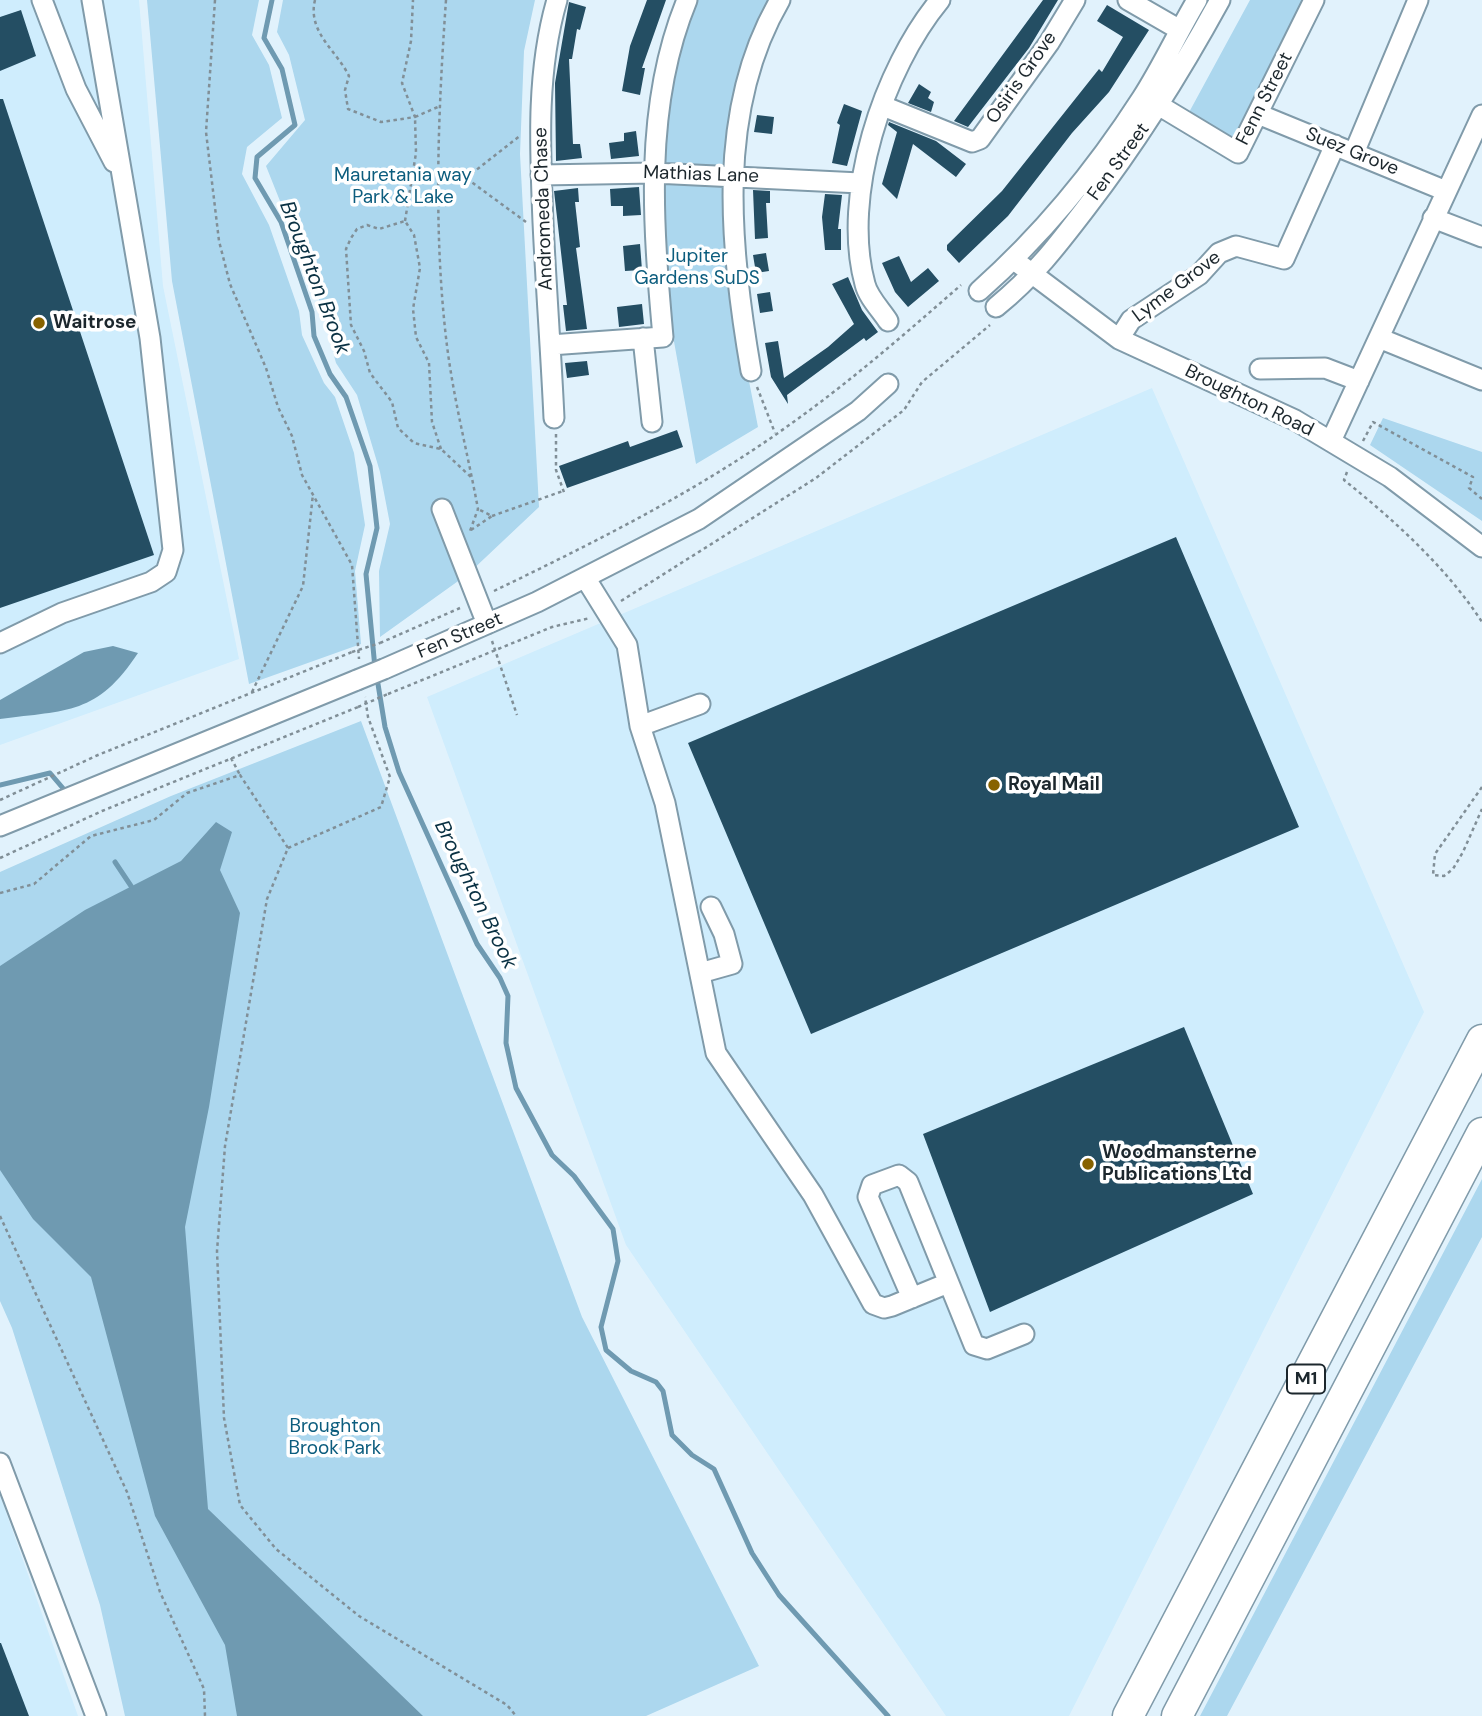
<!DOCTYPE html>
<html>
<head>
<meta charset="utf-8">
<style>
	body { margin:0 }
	canvas { display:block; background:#e1f2fc }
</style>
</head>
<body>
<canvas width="1482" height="1716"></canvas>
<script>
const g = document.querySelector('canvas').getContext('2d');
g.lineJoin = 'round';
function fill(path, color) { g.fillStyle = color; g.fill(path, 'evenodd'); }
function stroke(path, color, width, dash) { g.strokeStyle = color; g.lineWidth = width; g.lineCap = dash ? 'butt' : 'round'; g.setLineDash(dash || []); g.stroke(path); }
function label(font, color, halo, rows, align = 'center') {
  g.font = font + ' "DM Sans",sans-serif'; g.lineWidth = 7; g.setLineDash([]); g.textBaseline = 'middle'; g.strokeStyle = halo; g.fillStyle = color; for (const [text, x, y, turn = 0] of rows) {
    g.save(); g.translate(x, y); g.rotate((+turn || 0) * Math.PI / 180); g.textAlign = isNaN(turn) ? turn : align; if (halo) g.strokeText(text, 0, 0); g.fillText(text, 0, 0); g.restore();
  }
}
const built = new Path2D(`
	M0 0H139L163 286 239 659 0 745Z
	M1152 388 1424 1012 1069 1716H946L626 1245 427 697Z
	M0 1495 78 1716H0Z`);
const green = new Path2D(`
	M147 0H259L252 35 269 65 282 118 247 147 242 174 269 225 299 311 302 335 324 383 335 397 354 453 365 525 355 571 361 644 249 684 172 281Z
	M283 0H535L524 51 520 154 539 507 468 574 380 637 379 571 390 524 380 472 357 395 336 363 318 296 266 166 305 120 289 55 277 32Z
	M695 0H774L734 119 748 376 758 427 696 464 673 336 668 334 660 157 679 43Z
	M1250 0H1307L1235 145 1187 116Z
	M1383 418 1482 452V521L1370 445Z
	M361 721 582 1317 759 1666 646 1716H125L100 1605 12 1328 0 1301V872L171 796Z
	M1482 1179V1237L1227 1716H1200Z`);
const water = new Path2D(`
	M113 646 138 653C97 715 68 710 0 719V700L84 652Z
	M216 822 232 832 220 870 240 913 209 1107 185 1227 208 1509 423 1716H237L225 1645 155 1516 91 1277 33 1219 0 1170V966L85 910 181 861Z`);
const stream = new Path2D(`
	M272 0 264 38 282 69 295 125 257 157 255 178 281 222 312 312 314 336 330 374 346 397 370 466 377 528 366 574 375 668
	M377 678 385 727 399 772 477 944 500 978 508 996 506 1043 516 1088 552 1155 574 1176 613 1229 618 1261 601 1327 606 1350 631 1371 656 1382 663 1391 672 1435 692 1455 714 1469 752 1553 779 1595 888 1716
	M0 785 50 773 67 793
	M115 862 131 886`);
const building = new Path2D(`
	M647 0H666L642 68H645L640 95 622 91 630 46Z
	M1043 0H1058L1029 48 968 127 954 121Z
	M569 2 586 7 580 30 577 29 572 59H569L573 144H580L582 158 556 161 555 83Z
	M1107 5 1149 30 1109 92 1072 133 1008 216 959 263 947 250V245L1002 191 1099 69 1102 72 1123 37 1097 21Z
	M21 10 36 56 0 71V17Z
	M919 84 931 92 928 98 934 102 931 112 908 103Z
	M0 99H3L154 555 0 608Z
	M844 104 862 111 847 166 832 163 840 125 837 123Z
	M757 115 774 117 772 134 754 132Z
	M889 122 936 141 966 164 956 177 913 144 897 199 882 184 897 132 888 125Z
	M636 131 639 156 611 159 609 143 624 141V133Z
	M639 187 641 215 623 216V206H611L610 189Z
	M578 188 579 202H575L580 247 576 248 587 329 566 331 563 305H567L554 191Z
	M753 190 770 191V203H766L768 238 755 239Z
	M825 194 842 195 838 229H841V250H825L822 217Z
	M640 244 642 270 625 271 623 246Z
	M766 253 769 271 756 273 753 255Z
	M899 256 911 282 928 268 939 281 908 307 895 292 882 263Z
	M848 277 862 310 878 332 866 341 864 338 787 395 788 404 771 377 765 343 778 341 784 378 828 347 854 324 832 284Z
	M770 292 773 311 760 313 757 294Z
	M642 304 644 324 619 327 617 307Z
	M587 361 589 375 567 378 565 363Z
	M677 430 683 447 567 488 559 466 628 441 630 447Z
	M1176 537 1299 827 811 1034 688 743Z
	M1184 1027 1253 1194 990 1312 923 1134Z
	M0 1643H1L29 1716H0Z`);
const path = new Path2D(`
	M215 0 206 132 219 241 230 284 266 368 278 407 292 436 302 475 352 565 359 659
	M315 0C307 32 337 51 349 76L345 90 348 109 381 122 415 117 402 83 411 41 413 0
	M446 0C438 114 433 232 447 346 454 401 468 455 478 509L470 531
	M439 178H466L526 222
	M466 178 521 135
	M405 221 416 153 415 117 440 106
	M757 387 775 433
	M556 434V470L565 495
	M1363 441 1373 422 1473 477 1469 488 1482 499
	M441 449 432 422 429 363 416 337 413 309 420 268 414 235 405 221 379 229 367 225 357 229 351 238 346 249 351 325 364 351 370 373 392 402 398 428 414 443 441 449 472 478
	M1347 472 1344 480C1394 520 1447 568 1482 622
	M492 516 563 491
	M471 530 492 516 478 509
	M494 591C595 542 700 490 792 423 851 381 906 333 961 285
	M621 601 816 478 904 410 922 382 990 325
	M492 641 517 715
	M380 643 460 608
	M252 692 303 586 313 494
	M388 694 552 627 590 618
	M231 758 240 775
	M1482 787 1435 854 1433 875 1444 876 1453 869 1463 852 1482 809
	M0 800 98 755 352 652
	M288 848 381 807 390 777 368 717 365 697
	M0 858 102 811 358 707
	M0 893 34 884 91 836 154 820 187 793 240 775 288 848 267 899 225 1146 217 1251 224 1418 240 1505 276 1549 359 1616 507 1705 516 1716
	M0 1216 127 1492 160 1592 204 1689 205 1716`);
const minor = new Path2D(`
	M42 0 76 89 114 162
	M1128 0 1180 30
	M883 106 972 142 980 139 1049 43 1075 0
	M1160 106 1238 153 1314 0
	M1258 114 1446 191
	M1354 153 1418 0
	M541 175 654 173 860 183
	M1433 218 1482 237
	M1014 260 1119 339 1295 420 1390 477 1482 547
	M979 291C1041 236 1097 168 1142 98 1162 67 1178 32 1197 0
	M996 307C1034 276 1057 246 1086 208 1137 142 1180 73 1220 0
	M888 321C881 310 868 297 865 284 841 196 883 69 940 0
	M643 338 652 422
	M1379 338 1482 380
	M1119 339 1131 320 1199 275 1219 253 1236 246 1284 259 1335 145
	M550 345 663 337C653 225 643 106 687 0
	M1260 369 1325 368 1359 381
	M751 371C730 250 715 111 780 0
	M554 418C551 353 546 287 543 222 540 148 536 72 557 0
	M1331 441 1482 115
	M442 509 487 624
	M586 579 627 645 640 726 665 803 716 1053 813 1195 873 1304 884 1308 892 1306 948 1283
	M0 643 62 613 151 582 166 572 173 550 150 338 92 0
	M384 669 537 602 699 519 858 411 888 384
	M640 726 700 704
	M0 826 357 680
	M700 973 732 964 724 934 711 907
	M912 1298 868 1197 872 1185 899 1175 908 1182 974 1345 987 1349 1024 1334
	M0 1463 96 1716`);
const highway = new Path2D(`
	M1128 1716 1482 1040
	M1177 1716 1482 1133`);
const pathBridge = new Path2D(`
	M352 652 380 643
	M358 707 388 694`);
const minorBridge = new Path2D(`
	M357 680 384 669`);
const markers = [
	[39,323,7,"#876200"],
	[994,785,7,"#876200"],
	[1088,1164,7,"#876200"]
];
const shields = [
	[1306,1379,38]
];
const shieldNames = [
	["M1",1306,1379]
];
const streetNames = [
	["Osiris Grove",1022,78,-55],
	["Fenn Street",1265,99,-63],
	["Suez Grove",1352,152,22],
	["Fen Street",1119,162,-54],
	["Mathias Lane",701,175,2],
	["Andromeda Chase",544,209,-92],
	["Lyme Grove",1177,287,-37],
	["Broughton Road",1249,401,26],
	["Fen Street",460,636,-23]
];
const parkNames = [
	["Mauretania way",403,176],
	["Park & Lake",403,198],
	["Jupiter",697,257],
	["Gardens SuDS",697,279],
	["Broughton",335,1427],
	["Brook Park",335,1449]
];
const poiNames = [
	["Waitrose",53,323],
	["Royal Mail",1008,785],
	["Woodmansterne",1102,1153],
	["Publications Ltd",1102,1175]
];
const waterNames = [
	["Broughton Brook",314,278,69],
	["Broughton Brook",475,895,64]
];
fill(built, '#cfedfd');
fill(green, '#acd7ee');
fill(water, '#6f9ab1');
stroke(stream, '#6f9ab1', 5);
fill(building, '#244e63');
stroke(minor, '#809baa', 23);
stroke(highway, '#809baa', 33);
stroke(path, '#818f97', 2.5, [3.5, 3.5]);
stroke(minor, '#fff', 19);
stroke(highway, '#fff', 30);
stroke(minorBridge, '#809baa', 23, []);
stroke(pathBridge, '#818f97', 2.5, [3.5, 3.5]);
stroke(minorBridge, '#fff', 19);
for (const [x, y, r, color] of markers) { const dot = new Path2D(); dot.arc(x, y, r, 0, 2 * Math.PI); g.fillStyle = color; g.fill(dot); stroke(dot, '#fff', 2.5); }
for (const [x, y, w] of shields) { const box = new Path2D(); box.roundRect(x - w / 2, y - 14.5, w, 29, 5); g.fillStyle = '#fff'; g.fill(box); stroke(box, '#1c272d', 2); }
label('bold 18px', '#1c272d', null, shieldNames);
label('19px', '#1c272d', '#fff', streetNames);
label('19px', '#0c5d7e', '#fff', parkNames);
label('bold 19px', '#1c272d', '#fff', poiNames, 'left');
label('italic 21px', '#0a3143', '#fff', waterNames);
</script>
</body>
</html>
